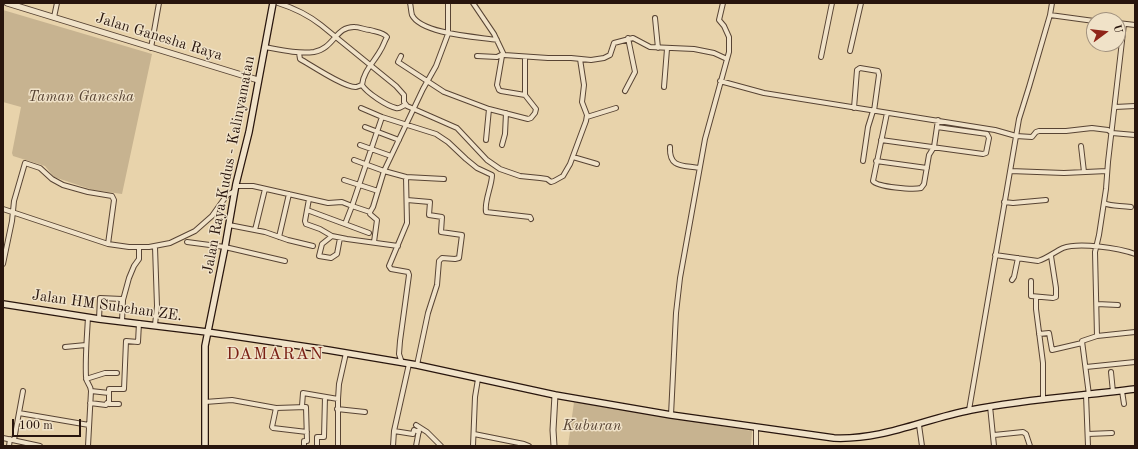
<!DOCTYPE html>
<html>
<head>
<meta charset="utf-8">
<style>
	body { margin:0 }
	#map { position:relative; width:1138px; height:449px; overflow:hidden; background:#e8d3ab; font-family:"Old Standard TT",serif }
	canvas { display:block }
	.frame { position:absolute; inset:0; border:4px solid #28150d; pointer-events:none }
	.north { position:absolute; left:1086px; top:12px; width:40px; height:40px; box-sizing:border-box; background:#f0e2c8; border:1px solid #a0907d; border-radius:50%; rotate:75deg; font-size:11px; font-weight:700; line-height:16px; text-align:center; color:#28150d }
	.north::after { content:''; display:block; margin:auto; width:14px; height:18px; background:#8f2418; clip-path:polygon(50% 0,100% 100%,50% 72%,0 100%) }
	.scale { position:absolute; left:12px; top:419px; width:69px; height:18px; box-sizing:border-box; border:2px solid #28150d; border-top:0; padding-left:5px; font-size:12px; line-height:14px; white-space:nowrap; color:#28150d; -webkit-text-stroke:3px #f0e2c8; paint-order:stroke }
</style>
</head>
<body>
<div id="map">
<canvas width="1138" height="449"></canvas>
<div class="frame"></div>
<div class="north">U</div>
<div class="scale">100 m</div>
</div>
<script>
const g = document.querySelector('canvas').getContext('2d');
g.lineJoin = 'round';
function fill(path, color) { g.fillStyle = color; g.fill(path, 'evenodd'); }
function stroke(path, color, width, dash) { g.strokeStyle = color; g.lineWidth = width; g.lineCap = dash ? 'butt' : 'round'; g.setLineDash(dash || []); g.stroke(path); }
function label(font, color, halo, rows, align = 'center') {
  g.font = font + ' "Old Standard TT",serif'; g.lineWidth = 3; g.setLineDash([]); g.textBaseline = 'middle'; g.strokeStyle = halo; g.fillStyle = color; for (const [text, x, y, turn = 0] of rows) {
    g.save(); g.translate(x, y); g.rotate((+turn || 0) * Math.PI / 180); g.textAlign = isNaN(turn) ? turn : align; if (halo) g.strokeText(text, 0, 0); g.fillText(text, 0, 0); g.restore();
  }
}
const green = new Path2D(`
	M3 10 152 54 122 194 93 190 54 177 45 166 13 156 12 153 21 107 3 102Z
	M574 402 752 431 751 446H568Z`);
const minor = new Path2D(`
	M278 3C294 8 307 14 321 25L396 86 404 95V102L407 106 457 128 487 160 500 169 520 176 540 178 547 179 551 182 554 181 563 176 570 164 586 121 587 115 582 102 584 85 580 59
	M410 3C411 7 411 12 412 15 421 34 478 37 497 40
	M473 3 494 34 504 55 548 58H571L591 60 604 58 610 55 614 43 633 38 650 47 694 49 714 53 727 59
	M1050 15 1094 21
	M54 17 57 3
	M655 18 658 48
	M1118 23 1135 25
	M265 47C281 50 298 54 314 52 335 48 335 26 355 27 360 27 365 30 370 30 376 32 383 32 387 37 384 42 383 47 380 51 374 62 363 72 362 85 367 93 387 106 396 108 400 109 402 106 405 105
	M151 48 159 3
	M850 51 861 3
	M299 53 300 59C311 65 345 88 356 87 357 87 361 85 362 85
	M401 56 398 62 444 92 489 109 528 119 531 118 535 113 536 109 525 95 501 91 499 90 497 85 502 56
	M477 56 497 57 503 54
	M525 57V95
	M821 57 832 3
	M720 81 764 93 995 130 1016 136 1032 137 1036 132 1039 131H1066L1092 128 1108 130 1112 133 1135 135
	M664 87 667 49
	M625 91 635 72 628 38
	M1115 107 1135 106
	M361 108 382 117 436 134 448 142 466 159 477 168 492 175C492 186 484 201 486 212L530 217 531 219
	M854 108 857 70 860 68 878 71 879 75 874 111
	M887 113 873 181C877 187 913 190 921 188L924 184 929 155 934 147 938 120
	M587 117 616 108
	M365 127 399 140
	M486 140 489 109
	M881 140 983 154 986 153 989 138 987 134 937 127
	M360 145 391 156
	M502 145 505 134 506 113
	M1081 146 1084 172
	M670 147C669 168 682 165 699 168
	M573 157 597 164
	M354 160 384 171 406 177 407 223 389 266 391 269 408 272 409 275 400 341 399 354 402 363
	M863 161 868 127 873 111
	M876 161 927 168
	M1010 171 1064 173 1107 171
	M406 177 444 179
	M344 180 378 191
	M235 186H253L328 203 342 202 352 206 382 117
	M309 199 305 221 306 224 320 229 332 236 347 239 398 246
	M407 200 430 202 429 215 442 217 441 232 462 235 459 258 455 259 442 258 439 261 437 285 428 313 417 365
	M1004 202 1013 203 1046 200
	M1104 203C1112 207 1121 205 1131 207
	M3 209 108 244 129 247H149L170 243 195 231 212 216 227 195 235 191
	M307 210 369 233
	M370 212V214L377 220 374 242
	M345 224 352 206 370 212 373 207 384 171 423 89 436 66 448 34V3
	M229 225 265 232 288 240 313 246
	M255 230 265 189
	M332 236 322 244 319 256 331 258 337 254 340 238
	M279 237 289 194
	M187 242 225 247 285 261
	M155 247 157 306 155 325
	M995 255 1038 261C1048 258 1054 252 1063 248 1079 242 1119 248 1135 254
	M3 264 12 221 14 201 25 163 40 168 52 179 63 185 88 192 112 196 114 200 108 244
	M1012 280 1014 277 1018 258
	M1031 281V296L1053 298 1056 297V288L1051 256
	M1036 297V309L1043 363V400
	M123 300 129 278 134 266 139 259V248
	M1097 304 1118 305
	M99 319 100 298 122 299 123 301 122 321
	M1039 334 1049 333 1052 350 1082 343
	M1097 336 1135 332
	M65 347 86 345
	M1086 367 1135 362
	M1111 372 1113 392
	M86 379 105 373H117
	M91 391 109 393V389H124L126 341 138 342 139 323
	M1122 391 1124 404
	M1086 395 1088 446
	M1089 395 1082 341 1097 336 1095 252 1099 235 1106 189 1108 162 1124 24
	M205 402 232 400 276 408 306 407 307 441H304V446
	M90 403 106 405 107 403 109 404V393
	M109 404H119
	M302 406 303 393 338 399
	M990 406 994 446
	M276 408 272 427 273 428 307 432
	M337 409 365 412
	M969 410 1019 119 1029 87 1050 15 1052 3
	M19 413 89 425
	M671 415 676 313 680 278 705 139 729 52V37L724 26 719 20 723 3
	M416 425 427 432 441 446
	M919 425 922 446
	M394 431 413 434 414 430 419 432
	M474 434 524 444 529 446
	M1088 434 1112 433
	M994 435 1023 432 1026 434 1030 446
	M3 438 40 446
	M14 440 23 391
	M9 446 10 439
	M88 446 91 391C91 385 86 383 86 377 85 357 87 337 88 317
	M317 446V437H324L325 397
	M338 446V399L339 384 346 353
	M393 446 394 431 409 364
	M416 446 419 430
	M473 446 475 397 478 379
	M756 446V427`);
const tertiary = new Path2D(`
	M7 3 258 80
	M554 446 553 430 555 395`);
const secondary = new Path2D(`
	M3 304 99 319 207 332 328 350 417 365 555 395 671 415 834 438C884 440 924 419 971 410 1025 399 1081 396 1135 389
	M205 446V346L225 247 236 184 249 132 273 3`);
const streetNames = [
	["Jalan Ganesha Raya",159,37,17],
	["Jalan Raya Kudus - Kalinyamatan",229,165,-79],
	["Jalan HM Subchan ZE.",107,306,8]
];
const parkNames = [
	["Taman Ganesha",81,97],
	["Kuburan",592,426]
];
const quarterNames = [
	["DAMARAN",275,355]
];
fill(green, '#c7b390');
stroke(minor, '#584434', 6);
stroke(tertiary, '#584434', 7);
stroke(secondary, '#28150d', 8);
stroke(minor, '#f0e2c8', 4);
stroke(tertiary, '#f0e2c8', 5);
stroke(secondary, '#f0e2c8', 5.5);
label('15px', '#28150d', '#f0e2c8', streetNames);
label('italic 15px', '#584434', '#f0e2c8', parkNames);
g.letterSpacing = '1px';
label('17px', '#7a1f14', '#f0e2c8', quarterNames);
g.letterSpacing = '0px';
</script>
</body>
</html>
